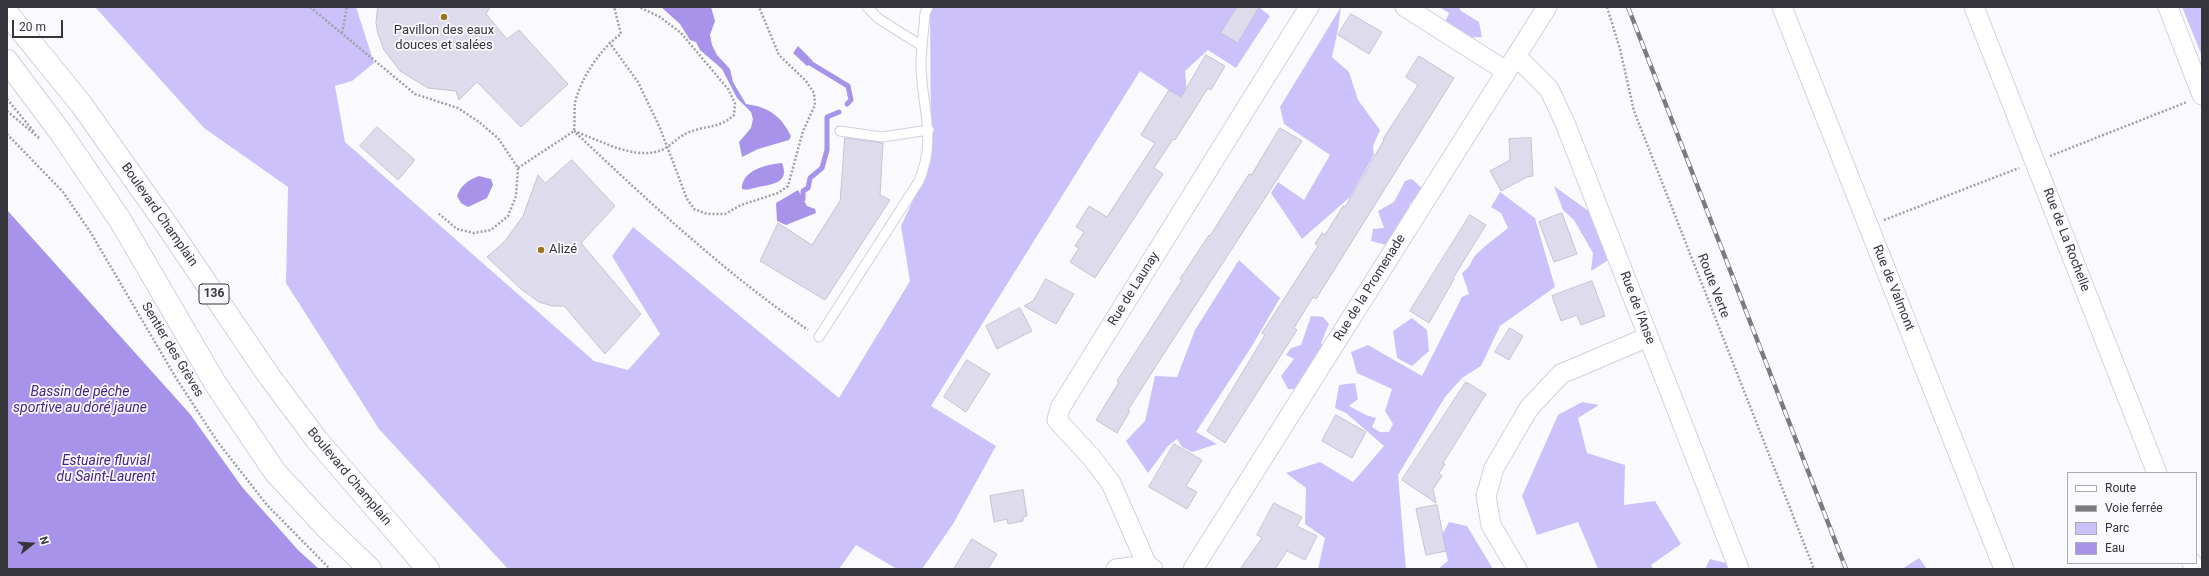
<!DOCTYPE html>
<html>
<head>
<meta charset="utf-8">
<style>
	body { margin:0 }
	#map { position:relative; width:2209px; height:576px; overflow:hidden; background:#fafafe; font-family:Roboto,sans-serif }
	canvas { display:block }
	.frame { position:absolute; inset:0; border:8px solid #36353c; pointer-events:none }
	.legend { position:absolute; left:2067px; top:472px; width:130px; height:92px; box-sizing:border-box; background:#fafafe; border:1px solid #acabb0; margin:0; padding:5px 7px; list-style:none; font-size:12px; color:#36353c }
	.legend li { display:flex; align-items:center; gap:8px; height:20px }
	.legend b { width:20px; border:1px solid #acabb0 }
	.north { position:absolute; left:12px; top:524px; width:40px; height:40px; -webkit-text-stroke:3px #fafafe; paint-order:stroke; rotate:73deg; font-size:11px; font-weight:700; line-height:16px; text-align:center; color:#36353c }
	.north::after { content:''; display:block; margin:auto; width:14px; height:18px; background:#36353c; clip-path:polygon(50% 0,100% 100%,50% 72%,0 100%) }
	.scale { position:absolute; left:12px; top:20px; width:51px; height:18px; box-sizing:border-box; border:2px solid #36353c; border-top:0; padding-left:5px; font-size:12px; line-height:14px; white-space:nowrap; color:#36353c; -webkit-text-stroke:3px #fafafe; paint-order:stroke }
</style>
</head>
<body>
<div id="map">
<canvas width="2209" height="576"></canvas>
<div class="frame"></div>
<ul class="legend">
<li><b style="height:5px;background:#fff"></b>Route</li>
<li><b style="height:5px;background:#7b7a80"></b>Voie ferrée</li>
<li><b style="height:11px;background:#ccc1fb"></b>Parc</li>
<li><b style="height:11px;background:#a793ea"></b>Eau</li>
</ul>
<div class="north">N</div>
<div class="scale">20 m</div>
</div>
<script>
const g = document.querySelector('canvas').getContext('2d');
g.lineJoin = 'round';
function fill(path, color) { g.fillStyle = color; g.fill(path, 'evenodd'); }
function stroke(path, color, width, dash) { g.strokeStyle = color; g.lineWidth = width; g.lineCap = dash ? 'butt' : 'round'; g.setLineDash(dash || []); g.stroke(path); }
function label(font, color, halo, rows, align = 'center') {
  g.font = font + ' Roboto,sans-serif'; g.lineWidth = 3.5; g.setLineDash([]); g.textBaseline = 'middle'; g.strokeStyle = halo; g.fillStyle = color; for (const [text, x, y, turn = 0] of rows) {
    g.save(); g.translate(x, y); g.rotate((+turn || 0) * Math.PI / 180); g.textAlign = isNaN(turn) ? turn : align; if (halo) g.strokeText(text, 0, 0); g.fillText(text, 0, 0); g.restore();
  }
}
const green = new Path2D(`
	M95 7H356L374 63 352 81 335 86 345 142 594 361 628 370 660 334 612 256 633 227 839 398 910 281 901 226 931 162 930 7H1259L1270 16 1236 68 1208 50 1185 71 1188 103 1140 71 931 406 996 446 953 524 922 569H897L856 545 839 569H508L379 429 286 283 288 187 204 128Z
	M1341 7 1338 29 1332 57 1349 72 1358 100 1380 130 1373 146 1374 155 1350 197 1302 239 1271 193 1278 182 1304 200 1330 155 1284 124 1280 107Z
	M1439 7H1459L1461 11 1479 22 1482 37 1464 38 1444 25 1449 13Z
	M2182 7H2202V56Z
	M1412 179 1423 189 1409 205 1410 224 1386 245 1371 241 1373 229 1384 228 1378 211 1394 202 1405 181Z
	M1554 186 1594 215 1610 259 1591 271 1593 253 1574 220 1563 210Z
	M1500 192 1535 218 1555 287 1500 326 1481 366 1462 378 1445 397 1398 475 1406 569H1318L1325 538 1305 524 1306 488 1286 473 1320 462 1353 482 1384 446 1346 413 1335 408 1339 385 1355 383 1358 399 1349 406 1366 415 1376 418 1372 427 1380 432H1389L1393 424 1385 411 1392 389 1357 373 1351 352 1368 345 1422 376 1462 297 1469 294 1462 273C1473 265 1469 263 1475 256 1485 245 1497 237 1508 228L1501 213 1491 207Z
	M1239 260 1280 298 1252 346 1196 432 1217 444 1192 452 1182 447 1177 439 1168 446 1148 473 1126 441 1145 421 1155 376 1177 377 1195 330Z
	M1311 316 1323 317 1329 324 1321 343 1334 361 1299 389H1288L1281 376 1294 359 1286 355 1291 348 1301 345Z
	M1412 318 1427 330 1429 351 1412 366 1397 358 1393 331Z
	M1582 402 1599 405 1578 418 1587 453 1625 465 1624 505 1655 501 1681 544 1651 565 1653 569H1598L1578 522 1537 535 1522 496 1558 415Z
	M1449 522 1467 526 1493 569H1438L1448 561 1442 535Z
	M1919 558 1927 569H1902Z
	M1710 559 1726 563 1728 569H1705Z`);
const water = new Path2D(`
	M661 7H711L715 21 710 35 712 45 717 55 730 69 733 82 746 104C769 107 781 116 791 136L789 140 758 149 742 157 739 142 751 128 753 119 751 112 737 98 722 69 700 50 696 42 690 40 680 24Z
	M798 46 813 61 807 66 793 53Z
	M782 163C790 183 773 184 758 187 753 188 748 191 742 189 741 170 768 164 782 163Z
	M479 176 491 179 493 185 487 198 468 207 461 203 457 196C461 185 468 180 479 176Z
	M798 190 807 206 815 209 816 213 786 225 777 221 776 203Z
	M7 210 190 414 242 487 298 550 319 569H7Z`);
const stream = new Path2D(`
	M810 63 848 86 851 100 847 104
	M803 199V191L808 188 810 178 822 168 827 150V117L839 112`);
const building = new Path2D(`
	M378 7H490L486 14 507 39 519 30 568 84 521 127 477 82 459 100 456 91 428 88 400 71 384 50 378 34 376 23Z
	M1237 7H1259L1238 43 1221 33Z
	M1351 14 1382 32 1369 54 1338 35Z
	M1206 55 1225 66 1211 90 1208 88 1175 140 1173 139 1154 168 1163 174 1095 278 1070 262 1079 248 1075 246 1084 232 1076 227 1089 206 1107 217 1155 143 1141 135 1148 123 1169 90 1181 97Z
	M1419 56 1454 78 1316 299 1313 297 1294 328 1297 330 1225 443 1207 431 1265 335 1262 333 1318 246 1315 244 1322 233 1325 235 1343 206 1345 207 1384 140 1383 139 1418 85 1406 77Z
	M377 127 415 160 398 180 360 146Z
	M1280 128 1302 141 1163 355 1128 410 1130 411 1117 433 1096 420 1119 382 1117 381 1182 280 1180 279 1209 235 1210 236 1249 174 1251 175Z
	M845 138 883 143 880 195 890 200 825 300 760 261 778 223 812 245 840 201Z
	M1531 138 1533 176 1527 177 1501 191 1490 171 1510 160 1509 139Z
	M572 160 615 206 581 243 641 314 605 354 564 306H552L539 302 522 290 487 257 505 241 523 216 538 175 545 183Z
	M1562 213 1577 254 1554 262 1539 222Z
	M1470 215 1486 225 1453 278 1454 279 1429 323 1410 311Z
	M1046 279 1074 294 1056 324 1024 306 1033 301Z
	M1592 281 1605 316 1581 325 1577 315 1561 321 1552 296Z
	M1020 308 1032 331 997 349 986 326Z
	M1510 328 1523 336 1509 360 1495 352Z
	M967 360 990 374 966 412 944 397Z
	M1466 382 1486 394 1443 463 1445 464 1439 473 1442 476 1433 489 1436 503 1402 480Z
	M1336 415 1366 432 1352 458 1322 441Z
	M1174 444 1202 460 1186 486 1197 492 1187 509 1149 487Z
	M1023 490 1027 516 1023 517V521L1008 524 1007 519 994 522 990 496Z
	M1274 503 1302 517 1297 526 1317 536 1305 560 1287 551 1275 569H1240L1262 538 1257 535Z
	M1437 505 1446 551 1426 555 1416 509Z
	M972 539 997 554 988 569H954Z`);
const path = new Path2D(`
	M310 7 415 94 458 108 479 122 498 138 518 168 516 196 508 216 491 230 474 233 457 229 438 213
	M1607 7 1620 49 1634 111 1814 569
	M342 33 347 7
	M609 42 638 82 660 128 687 199 694 209 707 214H725L741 205 778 193 788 186 803 131 815 105 814 93 806 81 779 55 759 7
	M7 99 35 133
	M7 111 39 138
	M574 131C600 140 634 161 662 150 671 146 678 137 687 133 705 125 719 129 734 115L735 103 728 89 681 33 660 17 639 7
	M576 133C650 203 724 272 808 330
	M7 134 63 192 91 233 176 378 217 441 267 505 330 569
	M2050 156 2187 102
	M518 168 574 131C575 122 574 112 575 103 580 79 601 48 621 34L614 7
	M1884 220 2019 168`);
const service = new Path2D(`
	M867 7 879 19 922 46
	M840 131 882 137 929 130
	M819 337 919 181C937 138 922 109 921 66 921 48 924 30 925 13L928 7`);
const minor = new Path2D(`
	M1405 7 1506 71
	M1782 7 2004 569
	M1974 7 2157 473
	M2168 7 2202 95
	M1517 57 1549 89 1565 123 1739 569
	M2192 563 2195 569
	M1116 569 1147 565
	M1153 569 1147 565 1111 483 1092 458 1057 420 1060 408 1309 7
	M1193 569 1547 7
	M1517 569 1491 525 1486 496 1494 468 1529 408 1561 374 1648 337`);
const primary = new Path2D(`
	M7 13 81 104 164 221 269 376 317 440 428 569
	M7 61 61 133 120 220 215 383 275 472 326 527 370 569`);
const rail = new Path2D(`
	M1628 7 1846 569`);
const markers = [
	[444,17,4,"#9a741f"],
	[541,250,4,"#9a741f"]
];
const shields = [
	[214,294,30]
];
const shieldNames = [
	["136",214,294]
];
const poiNames = [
	["Pavillon des eaux",444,31],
	["douces et salées",444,46],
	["Alizé",549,250,"left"]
];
const streetNames = [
	["Boulevard Champlain",159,215,55],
	["Rue de La Rochelle",2066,240,69],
	["Route Verte",1713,286,69],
	["Rue de la Promenade",1370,288,-58],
	["Rue de Valmont",1893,288,68],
	["Rue de Launay",1134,289,-58],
	["Rue de l'Anse",1637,308,69],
	["Sentier des Grèves",172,350,59],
	["Boulevard Champlain",349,477,50]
];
const waterNames = [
	["Bassin de pêche",80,392],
	["sportive au doré jaune",80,408],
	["Estuaire fluvial",106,461],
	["du Saint-Laurent",106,477]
];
fill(green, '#ccc1fb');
fill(water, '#a793ea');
stroke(stream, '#a793ea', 5);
fill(building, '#dedbed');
stroke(building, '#c5c2d4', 1);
stroke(service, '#d2cfe1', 11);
stroke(minor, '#d2cfe1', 21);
stroke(primary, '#d2cfe1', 24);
stroke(path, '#a0a0a5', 2.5, [2, 2]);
stroke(service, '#fff', 9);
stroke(minor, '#fff', 19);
stroke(primary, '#fff', 22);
stroke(rail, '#7b7a80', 4.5);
stroke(rail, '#fafafe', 3, [9]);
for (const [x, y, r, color] of markers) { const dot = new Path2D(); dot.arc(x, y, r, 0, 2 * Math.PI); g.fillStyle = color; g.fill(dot); stroke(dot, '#fafafe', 1.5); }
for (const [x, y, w] of shields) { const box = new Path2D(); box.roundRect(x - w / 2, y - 10, w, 20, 3); g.fillStyle = '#fafafe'; g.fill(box); stroke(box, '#36353c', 1); }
label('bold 12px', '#36353c', null, shieldNames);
label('13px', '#36353c', '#fafafe', poiNames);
label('13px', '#36353c', '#fafafe', streetNames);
label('italic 14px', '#462287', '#fafafe', waterNames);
</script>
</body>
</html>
